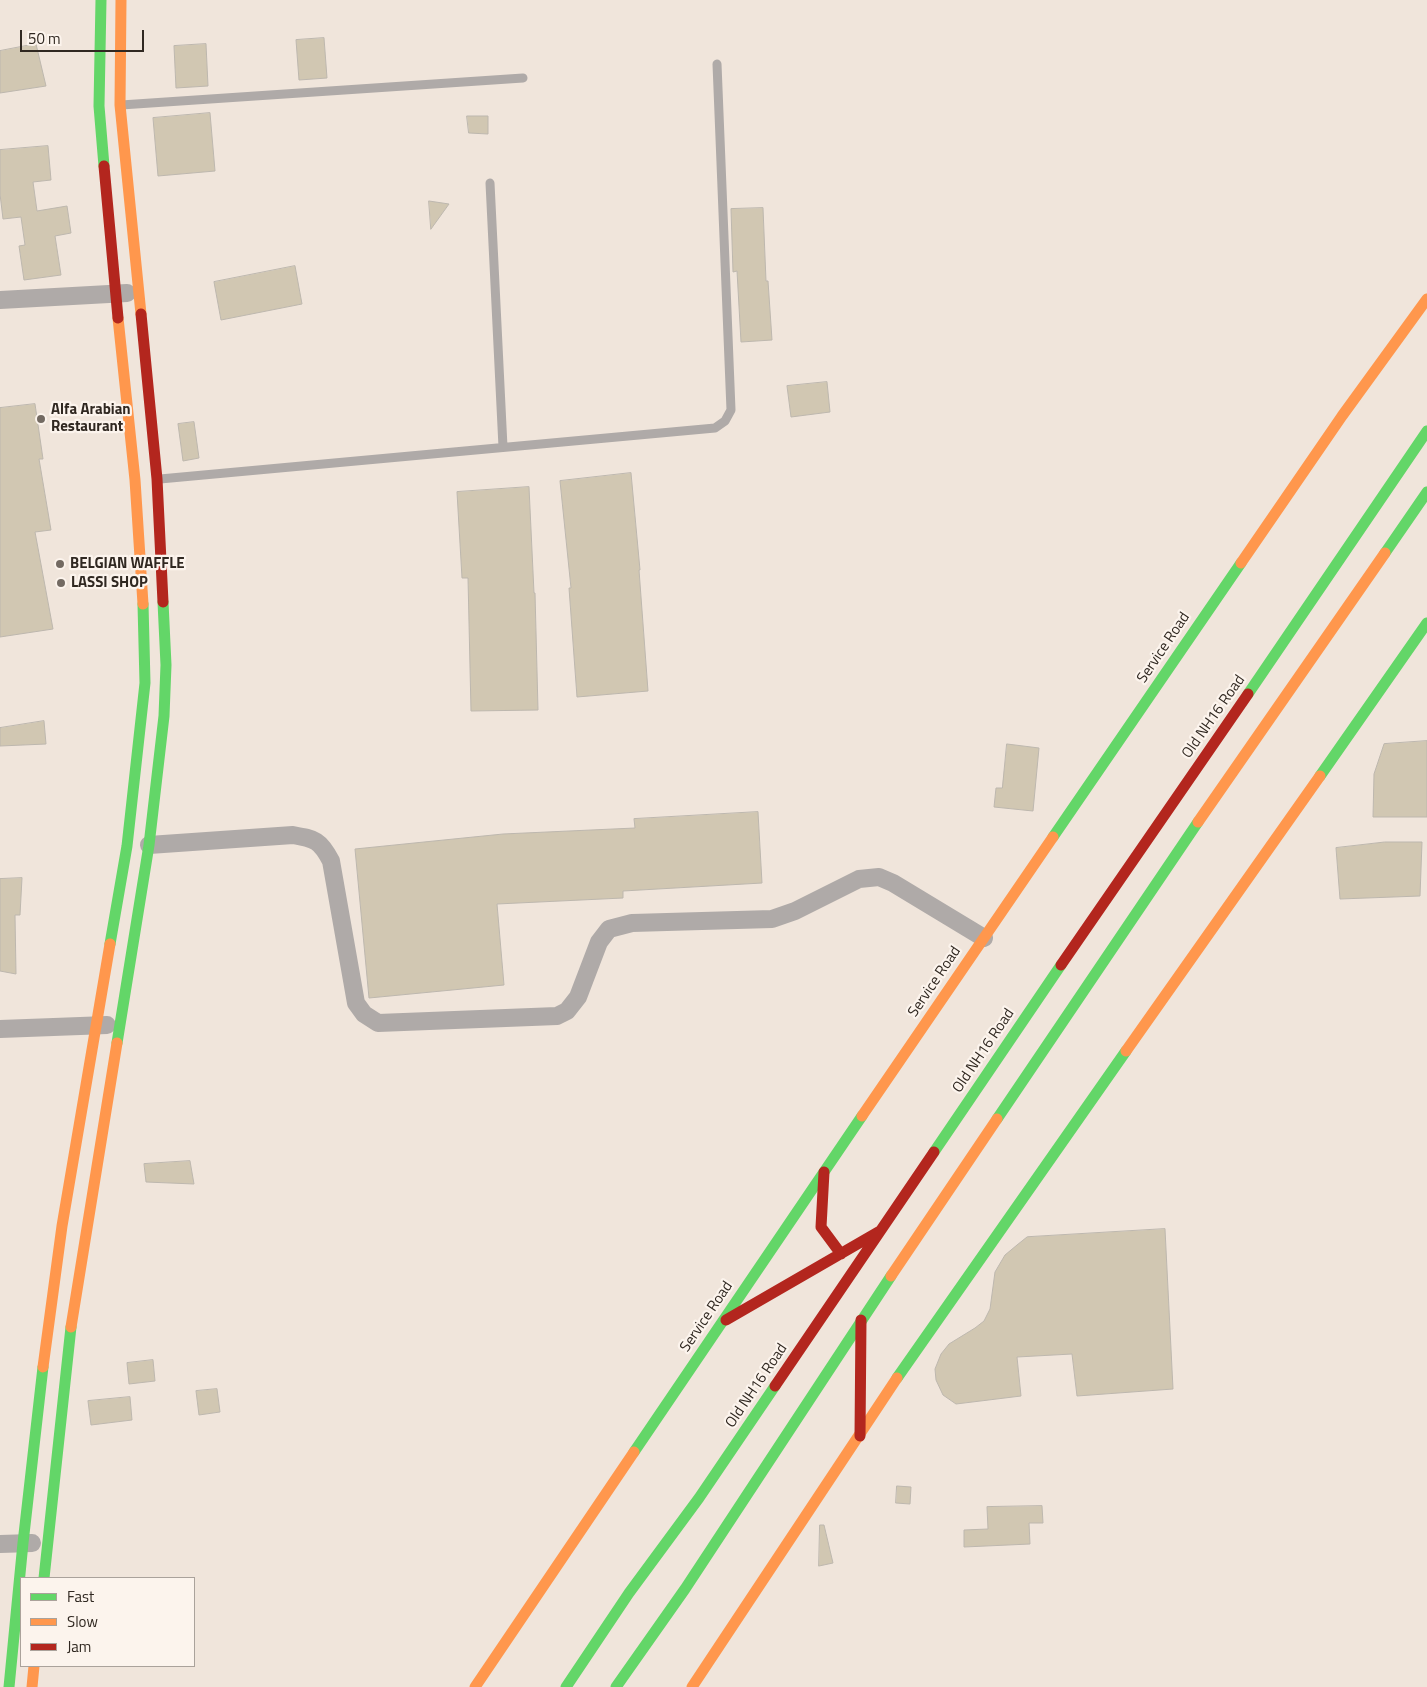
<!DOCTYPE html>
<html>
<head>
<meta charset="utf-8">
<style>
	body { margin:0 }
	#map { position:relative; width:1427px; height:1687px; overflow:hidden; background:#f0e5db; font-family:"Titillium Web",sans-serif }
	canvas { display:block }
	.legend { position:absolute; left:20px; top:1577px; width:175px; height:90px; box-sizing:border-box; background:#fcf4ed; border:1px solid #aaa29b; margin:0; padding:6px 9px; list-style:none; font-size:15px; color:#302821 }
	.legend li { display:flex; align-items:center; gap:10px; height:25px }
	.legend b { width:25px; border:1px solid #aaa29b }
	.scale { position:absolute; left:20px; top:30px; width:124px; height:22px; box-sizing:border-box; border:2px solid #302821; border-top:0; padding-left:6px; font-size:15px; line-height:18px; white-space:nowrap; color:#302821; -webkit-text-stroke:4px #fcf4ed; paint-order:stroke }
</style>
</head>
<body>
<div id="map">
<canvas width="1427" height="1687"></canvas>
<ul class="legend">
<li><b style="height:6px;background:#63d668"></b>Fast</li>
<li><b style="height:6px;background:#ff974d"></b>Slow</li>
<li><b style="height:6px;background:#b3261e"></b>Jam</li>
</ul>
<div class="scale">50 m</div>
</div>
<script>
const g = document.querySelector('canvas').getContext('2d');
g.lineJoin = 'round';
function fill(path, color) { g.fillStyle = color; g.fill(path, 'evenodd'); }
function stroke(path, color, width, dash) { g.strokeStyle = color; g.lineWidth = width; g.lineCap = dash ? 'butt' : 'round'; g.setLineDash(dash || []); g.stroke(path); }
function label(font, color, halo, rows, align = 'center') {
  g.font = font + ' "Titillium Web",sans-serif'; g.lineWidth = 4.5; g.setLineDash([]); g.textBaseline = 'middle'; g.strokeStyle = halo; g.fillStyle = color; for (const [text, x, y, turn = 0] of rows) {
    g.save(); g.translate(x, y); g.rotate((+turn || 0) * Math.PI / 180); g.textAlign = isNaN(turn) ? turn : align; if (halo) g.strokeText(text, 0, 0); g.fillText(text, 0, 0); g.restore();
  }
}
const building = new Path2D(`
	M324 38 327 78 299 80 296 40Z
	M36 44 46 86 0 93V51Z
	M206 44 208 86 176 88 174 46Z
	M210 113 215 171 158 176 153 118Z
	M467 116H488V134L469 133Z
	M48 146 51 180 33 182 37 211 67 206 71 233 55 236 61 275 24 280 19 246 25 245 21 217 3 219 0 194V150Z
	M429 201 449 204 431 229Z
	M763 208 766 281H768L772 340 741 342 737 271 733 272 731 209Z
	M295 266 302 304 221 320 214 282Z
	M827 382 830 412 791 417 787 386Z
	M35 404 43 459H39L51 530 35 532 53 629 0 637V408Z
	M194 422 199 458 183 461 178 424Z
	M631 473 640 570H639L648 691 577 697 569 588H571L560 481Z
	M529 487 534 593H535L538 710 471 711 468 578H462L457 492Z
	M44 721 46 744 0 746V728Z
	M1427 741V817H1373L1374 774 1384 744Z
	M1007 744 1039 748 1033 811 994 807 996 788H1002Z
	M758 812 762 883 623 891V898L497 904 504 985 369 998 355 849 503 834 635 828 634 819Z
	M1385 842H1422L1420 896 1340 899 1336 848Z
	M22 878 20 915H15L16 974 0 971V879Z
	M190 1161 194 1184 146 1182 144 1164Z
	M1165 1229 1173 1389 1077 1396 1072 1354 1017 1357 1021 1396 956 1404 943 1395 936 1380 935 1369 941 1354 949 1344 975 1328 984 1321 990 1309 995 1272 1005 1255 1017 1245 1027 1237Z
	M153 1360 155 1381 129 1384 127 1363Z
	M217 1389 220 1412 199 1415 196 1391Z
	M130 1397 132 1420 91 1425 88 1401Z
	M897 1486 911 1487 910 1504 896 1503Z
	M1042 1506 1043 1523H1029L1030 1544 964 1547V1530L988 1529 987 1507Z
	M820 1525H824L833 1563 819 1566Z`);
const lane = new Path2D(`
	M121 105 523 78
	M490 183 503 447
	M160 479 715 428 725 421 731 410 717 64`);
const street = new Path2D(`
	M0 300 127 293
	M149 845 293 835C315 839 320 840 331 861L356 1003 364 1014 378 1023 557 1016 567 1011 578 997 599 942 609 929 632 923 772 919 795 911 859 879 879 877 893 883 984 938
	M0 1029 107 1025
	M0 1544 32 1543`);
const fast = new Path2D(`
	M101 0 99 106 104 166
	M1385 553 1427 492
	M1248 694 1427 431
	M1320 776 1427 623
	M1053 837 1241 563
	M110 944 127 846 145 683 143 604
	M117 1043 149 845 164 716 166 665 163 602
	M997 1119 1198 822
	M934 1152 1061 965
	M897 1378 1126 1051
	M634 1452 862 1116
	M44 1578 71 1327
	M9 1687 23 1543 43 1367
	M566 1687 629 1593 699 1498 775 1386
	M616 1687 685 1589 891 1276`);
const slow = new Path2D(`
	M121 0 120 105 141 314
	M118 318 135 480 143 604
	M1241 563 1342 416 1427 299
	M1198 822 1385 553
	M1126 1051 1320 776
	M862 1116 1053 837
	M891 1276 997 1119
	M71 1327 117 1043
	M43 1367 62 1226 110 944
	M32 1687 34 1666
	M475 1687 634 1452
	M692 1687 897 1378`);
const jam = new Path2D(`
	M104 166 118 318
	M141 314 157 479 163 602
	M1061 965 1248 694
	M824 1172 821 1227 841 1254
	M726 1320 880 1231
	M775 1386 934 1152
	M860 1436 861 1320`);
const markers = [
	[41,419,5,"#736a62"],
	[60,564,5,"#736a62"],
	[61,583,5,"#736a62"]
];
const poiNames = [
	["Alfa Arabian",51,410],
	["Restaurant",51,427],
	["BELGIAN WAFFLE",70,564],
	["LASSI SHOP",71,583]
];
const streetNames = [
	["Service Road",1164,648,-56],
	["Old NH16 Road",1214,717,-55],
	["Service Road",935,982,-56],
	["Old NH16 Road",984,1051,-56],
	["Service Road",707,1317,-56],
	["Old NH16 Road",757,1386,-56]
];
fill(building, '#d1c7b2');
stroke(building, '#bdb7ae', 1);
stroke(lane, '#afaaa8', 9);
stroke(street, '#afaaa8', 18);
stroke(fast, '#63d668', 11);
stroke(slow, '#ff974d', 11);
stroke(jam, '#b3261e', 11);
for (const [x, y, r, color] of markers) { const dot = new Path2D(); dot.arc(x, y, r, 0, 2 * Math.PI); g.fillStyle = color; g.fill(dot); stroke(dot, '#fcf4ed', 2); }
label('bold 15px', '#302821', '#fcf4ed', poiNames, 'left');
label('15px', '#302821', '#fcf4ed', streetNames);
</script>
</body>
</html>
